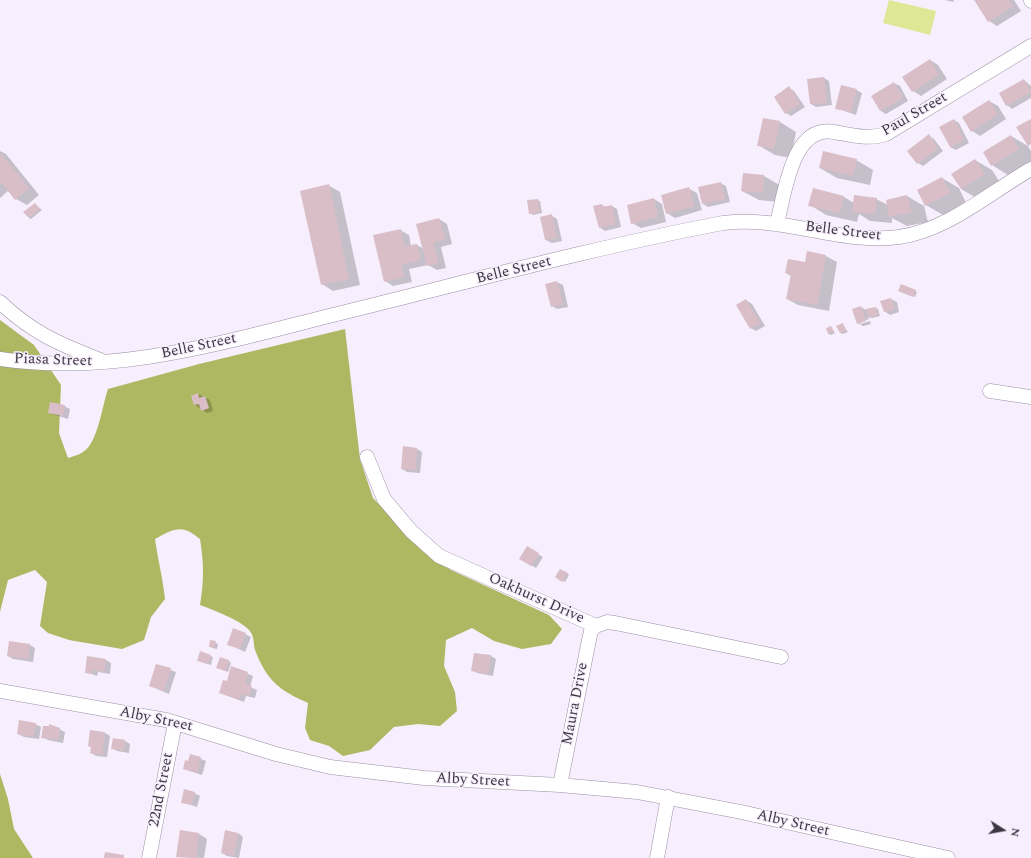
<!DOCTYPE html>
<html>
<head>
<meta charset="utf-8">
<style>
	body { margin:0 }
	#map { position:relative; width:1031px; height:858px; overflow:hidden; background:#f7effd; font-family:Spectral,serif }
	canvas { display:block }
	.north { position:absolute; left:983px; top:810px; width:40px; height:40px; -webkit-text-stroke:3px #f7effd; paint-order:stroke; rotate:101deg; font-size:11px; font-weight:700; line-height:16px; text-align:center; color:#3c3740 }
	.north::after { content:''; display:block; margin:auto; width:14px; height:18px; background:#3c3740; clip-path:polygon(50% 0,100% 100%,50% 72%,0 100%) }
</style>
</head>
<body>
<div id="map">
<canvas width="1031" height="858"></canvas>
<div class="north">N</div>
</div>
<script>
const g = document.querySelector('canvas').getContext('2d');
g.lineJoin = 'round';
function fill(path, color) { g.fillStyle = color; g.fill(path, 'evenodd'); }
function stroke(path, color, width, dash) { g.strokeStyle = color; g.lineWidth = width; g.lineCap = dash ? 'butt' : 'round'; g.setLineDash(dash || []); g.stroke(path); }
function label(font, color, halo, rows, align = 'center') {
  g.font = font + ' Spectral,serif'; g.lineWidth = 3; g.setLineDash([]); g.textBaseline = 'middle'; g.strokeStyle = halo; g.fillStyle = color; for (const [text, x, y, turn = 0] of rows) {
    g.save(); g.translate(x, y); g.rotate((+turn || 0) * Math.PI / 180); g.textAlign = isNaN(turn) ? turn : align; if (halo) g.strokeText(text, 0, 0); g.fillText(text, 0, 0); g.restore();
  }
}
const green = new Path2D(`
	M889 0 936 11 930 35 883 23Z`);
const forest = new Path2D(`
	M0 320 34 345 61 385 59 433 68 458C73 456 79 455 83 452 98 443 102 406 108 389L199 364 345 329 360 459 373 498 416 544 451 570 549 615 562 629 551 644 522 649 494 641 472 628 446 640 444 666 455 692 457 711 440 726 418 724 394 727 370 750 343 756 329 746 310 740 305 728 308 703C279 690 267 681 255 650 253 643 255 637 249 630 240 620 213 610 200 605 204 580 204 565 200 539 182 524 175 528 155 539 158 560 163 579 165 599L151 617 144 640 122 649 69 640 48 633 40 626 47 582 35 570 8 580 0 612Z
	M0 774 8 799 14 829 33 858H0Z`);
const shadow = new Path2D(`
	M945 0H954L953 2Z
	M976 0H1014L1021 11 997 26 989 21Z
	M930 60 938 65 947 79 921 96 913 91Z
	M824 78 829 81 832 105 816 107 811 104Z
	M1024 80 1031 86V98L1012 109 1007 105Z
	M894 83 900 86 908 101 886 114 881 111 872 96Z
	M789 88 794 91 805 107 791 116 786 113Z
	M856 90 862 93 856 115 836 108Z
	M989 101 998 106 1006 119 980 136 972 131Z
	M954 120 959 123 969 143 956 150 950 147Z
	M780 122 796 132 791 158 775 155 758 145Z
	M929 136 934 139 943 151 923 166 918 163Z
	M1011 136 1028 146 1031 151V161L1008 175 992 165Z
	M0 151 6 154 39 195 27 205 16 199 9 190 0 198Z
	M856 160 873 170 870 185 837 178 820 168Z
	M975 160 992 170 1001 184 978 199 961 189Z
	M764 176 781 186 779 202 759 200 742 191Z
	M942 178 959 188 966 203 943 215 926 205Z
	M720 183 726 186 730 202 708 207 703 204Z
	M328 185 340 192 360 285 333 291 322 284Z
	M688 188 697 193 702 210 675 218 667 213Z
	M907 196 924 206 928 222 907 226 892 218V223L870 221 859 214 857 222 826 215 810 205 844 197 854 203 876 199 888 205Z
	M654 199 662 204 666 222 641 228 632 223Z
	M537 200 540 201 542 213 533 215 530 213Z
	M35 204 42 210 31 219 29 218Z
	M602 205 606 207 612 206 617 209 621 227 605 231 599 227Z
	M552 216 557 219 562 241 552 243 546 240Z
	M439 219 447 224 452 244 441 247 446 268 437 270 428 265 409 269 412 282 393 286 385 281 400 230 409 235 411 246 417 245 424 249Z
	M808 252 826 256 837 262 829 311 798 305 787 299 791 276 786 273 806 263Z
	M557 282 563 285 568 307 557 309 552 306Z
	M902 291H915L917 292 915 297Z
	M891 299 897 302 899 312 890 315 884 311Z
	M746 300 752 304 765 326 756 331 751 328Z
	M861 307 866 310 875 308 878 309 880 316 872 318 868 316 869 319 860 322V324L870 321 871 324 863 326 858 323Z
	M843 325 848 332 843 334 840 333Z
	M831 327 835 333 831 335 829 334Z
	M198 394 210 400 213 411 207 413 195 405Z
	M64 406 70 409 68 419 49 413Z
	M417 449 422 452 420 473 407 472 402 469Z
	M533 551 543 557 536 568 531 565Z
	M561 570 569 575 565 582 556 577Z
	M245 634 251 637 245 652 228 644Z
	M211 641 218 644 217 649 212 648Z
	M30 645 35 648 33 662 13 659 8 656Z
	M201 652 213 657 211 665 201 662Z
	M475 654 491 656 496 659 493 676 477 673 472 670Z
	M88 657 106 660 111 663 110 674 98 672 97 676 86 672Z
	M229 661 231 663 228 672 220 669Z
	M157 665 176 672 169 694 150 686Z
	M232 667 253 676 250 687 257 690 255 698 246 696 244 702 220 693 227 682Z
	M35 724 41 727 39 739 24 737 18 734Z
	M50 728 59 729 65 732 63 743 48 740 42 737Z
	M105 733 110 736 107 757 96 756 91 753V747L89 746Z
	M113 739 125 741 130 744 129 753 117 751 112 748Z
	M191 755 206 761 202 775 184 769 189 762Z
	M194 793 200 796 197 807 182 802Z
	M238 833 243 837 239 858 227 856 222 853Z
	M199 834 207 839 204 858 177 857Z`);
const building = new Path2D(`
	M974 0H1009L1013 6 988 22Z
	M930 59 939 75 912 92 902 77Z
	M824 77 827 103 810 104 807 79Z
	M1024 79 1031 92 1006 106 999 93Z
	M894 82 903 98 880 111 871 96Z
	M841 85 857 89 851 112 835 109Z
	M789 86 800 104 785 114 774 97Z
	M989 100 998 114 971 132 962 117Z
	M763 118 780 121 774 149 757 146Z
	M954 119 964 140 950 147 939 127Z
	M1031 119V144L1028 146 1016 127Z
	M929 134 938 148 917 164 907 151Z
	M1011 135 1019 149 991 166 983 152Z
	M823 151 857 159 853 176 819 168Z
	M0 153 29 188 15 200 0 181Z
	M975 159 985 174 961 189 951 174Z
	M743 173 764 175 763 193 741 191Z
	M942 177 950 193 925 206 917 190Z
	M721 182 725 199 702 204 698 187Z
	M329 184 349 279 321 285 300 191Z
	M689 187 694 206 666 214 661 195Z
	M813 188 844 196 840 213 808 206Z
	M854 195 877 198 875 214 852 212Z
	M907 195 911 212 889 217 886 200Z
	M654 198 658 217 631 224 627 205Z
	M538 199 540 212 529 214 527 200Z
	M35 203 40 209 29 218 23 212Z
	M602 204 603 207 612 205 616 224 599 228 593 206Z
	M552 214 557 238 545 240 540 217Z
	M439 218 445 240 433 243 439 263 427 266 416 224Z
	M401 229 404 246 417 244 421 260 401 265 404 277 384 282 373 235Z
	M807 251 826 255 817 305 786 299 791 274 785 273 788 259 805 262Z
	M557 281 563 304 551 307 545 284Z
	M901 284 916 290 913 297 898 291Z
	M891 298 895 309 884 312 880 301Z
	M746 299 760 323 750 329 736 305Z
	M861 306 866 321 857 324 852 309Z
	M876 307 878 315 869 318 866 309Z
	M843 323 846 331 840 333 836 326Z
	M831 326 834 332 828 334 826 328Z
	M198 393 199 398 205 396 209 408 201 411 199 404 194 405 191 396Z
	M50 402 65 405 63 416 48 413Z
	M403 446 417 448 415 470 401 469Z
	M527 546 539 553 531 566 519 559Z
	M560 569 568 573 562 582 555 577Z
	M233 628 246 633 240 649 227 645Z
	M210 640 216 641 214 648 209 647Z
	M9 641 30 644 28 659 7 656Z
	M200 651 211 655 208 664 197 661Z
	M474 653 491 655 488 674 471 671Z
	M87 656 106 659 104 672 92 670V674L85 673Z
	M220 657 229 660 226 671 216 668Z
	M156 664 171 668 164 691 149 686Z
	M231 666 248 672 245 684 252 686 249 696 241 694 239 700 219 693 223 680 227 681Z
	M19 720 36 723 33 737 17 734Z
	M49 724 60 728 58 740 41 738 43 726H49Z
	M90 730 105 732 102 755 90 753 91 747 88 746Z
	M113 738 125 740 124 751 111 749Z
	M190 754 201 757 197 773 183 769 185 760 188 761Z
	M184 789 195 792 192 805 181 803Z
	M180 830 199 833 196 858 176 857Z
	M225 830 238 833 234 856 221 853Z
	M105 852 124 855V858H104Z`);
const minor = new Path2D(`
	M1031 0V1
	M777 223C785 193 792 124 834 132 852 135 868 140 886 134L1031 46
	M0 302C32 333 60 344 100 360
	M0 359C112 376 221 343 329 316 460 284 591 248 723 223 783 215 840 245 899 237 948 230 989 193 1031 169
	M990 391 1031 397
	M367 457 384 499 411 531 439 556 596 626 607 622 615 623 781 657
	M0 691 166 720 276 754 330 767 424 778 560 785 637 792 741 812 948 858
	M560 785 589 640 591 631 596 626
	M149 858 175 723
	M657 858 668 797`);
const streetNames = [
	["Paul Street",915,115,-30],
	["Belle Street",843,232,7],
	["Belle Street",514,271,-14],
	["Belle Street",199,347,-12],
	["Piasa Street",53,361,2],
	["Oakhurst Drive",536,599,24],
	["Maura Drive",576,704,-79],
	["Alby Street",156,720,12],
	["Alby Street",473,781,3],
	["22nd Street",162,790,-79],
	["Alby Street",793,824,13]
];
fill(green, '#dde796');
fill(forest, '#aeb863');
fill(shadow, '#0003');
fill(building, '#d9bec8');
stroke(minor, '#9b8fa4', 15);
stroke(minor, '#fff', 14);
label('15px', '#3c3740', '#f7effd', streetNames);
</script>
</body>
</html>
